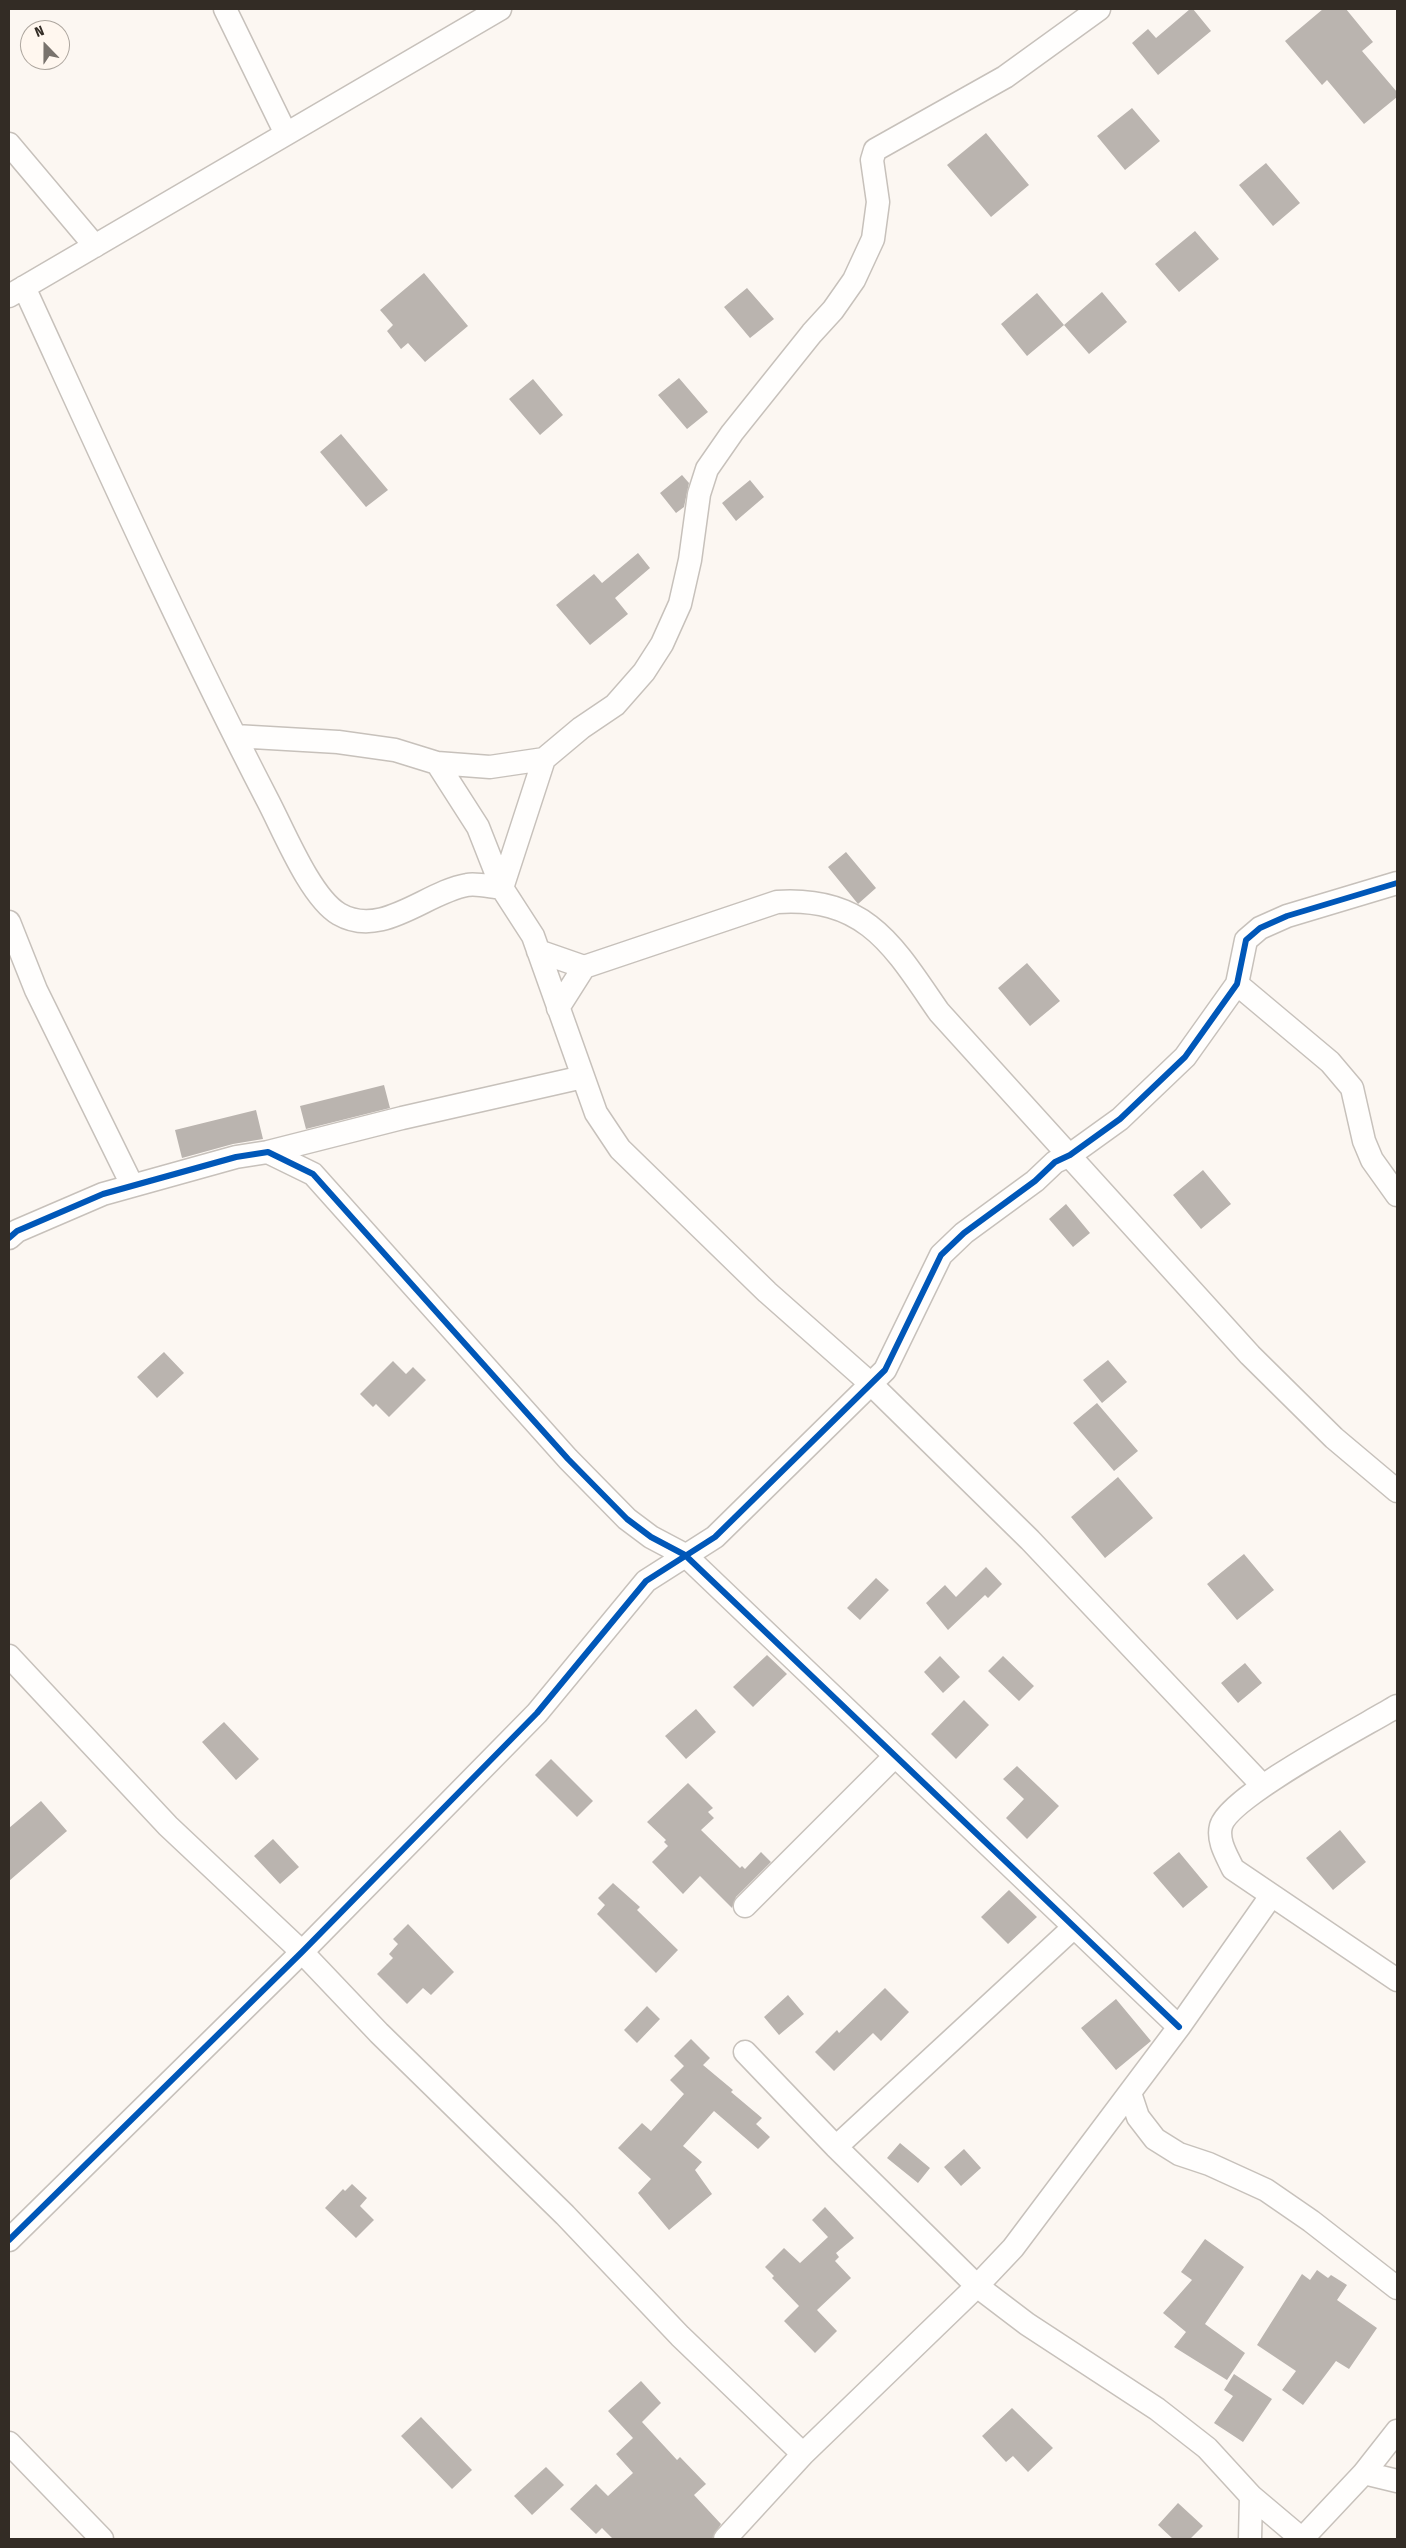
<!DOCTYPE html>
<html>
<head>
<meta charset="utf-8">
<style>
	body { margin:0 }
	#map { position:relative; width:1406px; height:2548px; overflow:hidden; background:#fcf7f2; font-family:"Fira Sans Condensed",sans-serif }
	canvas { display:block }
	.frame { position:absolute; inset:0; border:10px solid #332c25; pointer-events:none }
	.north { position:absolute; left:20px; top:20px; width:50px; height:50px; box-sizing:border-box; background:#fff7ef; border:1px solid #ada69e; border-radius:50%; rotate:338deg; font-size:14px; font-weight:700; line-height:20px; text-align:center; color:#332c25 }
	.north::after { content:''; display:block; margin:auto; width:18px; height:22px; background:#79736d; clip-path:polygon(50% 0,100% 100%,50% 72%,0 100%) }
</style>
</head>
<body>
<div id="map">
<canvas width="1406" height="2548"></canvas>
<div class="frame"></div>
<div class="north">N</div>
</div>
<script>
const g = document.querySelector('canvas').getContext('2d');
g.lineJoin = 'round';
function fill(path, color) { g.fillStyle = color; g.fill(path, 'evenodd'); }
function stroke(path, color, width, dash) { g.strokeStyle = color; g.lineWidth = width; g.lineCap = dash ? 'butt' : 'round'; g.setLineDash(dash || []); g.stroke(path); }
const building = new Path2D(`
	M1190 9H1193L1211 31 1158 75 1132 43 1148 29 1156 38Z
	M1323 9H1346L1373 42 1362 51 1397 92V97L1364 124 1327 80 1322 85 1285 41Z
	M1132 108 1160 141 1125 170 1097 136Z
	M986 133 1029 185 991 217 947 165Z
	M1266 163 1300 203 1273 226 1239 185Z
	M1195 231 1219 259 1179 292 1155 264Z
	M424 273 468 326 425 362 408 343 401 349 387 331 393 325 380 310Z
	M747 288 774 319 750 338 724 307Z
	M1102 292 1127 322 1089 354 1064 325Z
	M1037 293 1064 325 1027 356 1001 324Z
	M679 378 708 412 687 429 658 395Z
	M533 379 563 415 540 435 509 399Z
	M341 434 388 490 366 507 320 452Z
	M682 475 689 483 684 507 676 513 660 493Z
	M750 480 764 497 736 521 722 503Z
	M638 553 650 568 615 598 628 614 590 645 556 605 594 574 602 583Z
	M846 852 876 888 858 904 828 867Z
	M1027 963 1060 1001 1030 1026 998 988Z
	M384 1085 390 1108 306 1129 300 1106Z
	M256 1110 263 1139 233 1144 182 1158 175 1130Z
	M1203 1170 1231 1204 1201 1229 1173 1195Z
	M1066 1204 1090 1233 1073 1247 1049 1219Z
	M164 1352 184 1373 157 1398 137 1377Z
	M1108 1360 1127 1382 1102 1403 1083 1380Z
	M393 1361 406 1374 413 1367 426 1380 389 1417 376 1404 373 1407 360 1394Z
	M1097 1403 1138 1451 1114 1471 1073 1423Z
	M1118 1477 1153 1518 1105 1558 1071 1517Z
	M1244 1554 1274 1590 1237 1620 1207 1584Z
	M986 1567 1002 1584 988 1598 985 1595 948 1630 926 1603 945 1585 956 1597Z
	M876 1578 889 1590 860 1620 847 1608Z
	M767 1655 787 1674 753 1707 733 1687Z
	M940 1656 960 1677 943 1693 924 1672Z
	M1003 1656 1034 1686 1019 1701 988 1671Z
	M1245 1663 1262 1683 1238 1703 1221 1683Z
	M964 1700 989 1725 956 1759 931 1734Z
	M696 1709 716 1732 686 1759 665 1736Z
	M224 1722 259 1759 236 1780 202 1742Z
	M551 1759 593 1801 577 1817 535 1775Z
	M1017 1766 1059 1806 1027 1839 1006 1818 1024 1799 1003 1779Z
	M688 1783 713 1808 708 1812 714 1818 701 1830 740 1868 742 1866 745 1869 761 1852 771 1862 736 1897 732 1908 700 1876 683 1894 652 1862 668 1846 664 1842 666 1840 647 1822Z
	M41 1801 67 1831 9 1881V1828Z
	M1340 1830 1366 1862 1333 1890 1306 1858Z
	M273 1839 299 1867 280 1884 254 1856Z
	M1179 1852 1208 1887 1183 1908 1153 1873Z
	M613 1883 640 1907 637 1910 678 1950 656 1973 597 1914 605 1905 598 1898Z
	M1009 1890 1037 1917 1008 1944 981 1917Z
	M408 1924 454 1972 431 1995 423 1988 407 2004 377 1974 393 1958 389 1954 398 1944 393 1939Z
	M885 1988 909 2012 881 2041 873 2033 834 2071 815 2052 837 2030 839 2033Z
	M788 1995 804 2014 779 2035 764 2017Z
	M1116 1999 1151 2041 1116 2070 1081 2028Z
	M647 2006 660 2019 637 2043 624 2030Z
	M691 2039 710 2058 703 2065 733 2090 731 2092 762 2118 756 2124 770 2137 758 2149 714 2111 683 2146 702 2162 695 2170 712 2194 669 2230 638 2193 651 2179 618 2148 642 2123 651 2131 684 2094 670 2080 684 2066 674 2056Z
	M900 2143 930 2168 918 2183 887 2158Z
	M964 2149 981 2168 961 2186 944 2167Z
	M352 2184 367 2198 360 2206 374 2220 356 2238 325 2208 343 2189 345 2191Z
	M825 2207 854 2238 836 2253 839 2257 835 2261 851 2278 817 2310 837 2331 815 2353 784 2321 799 2306 772 2278 774 2276 765 2267 784 2248 800 2263 828 2237 812 2220Z
	M1205 2239 1244 2267 1205 2324 1245 2353 1227 2380 1174 2347 1186 2332 1163 2313 1192 2280 1181 2272Z
	M1317 2270 1328 2278 1331 2275 1347 2285 1337 2300 1377 2328 1349 2369 1336 2361 1303 2405 1282 2390 1296 2371 1257 2345 1302 2274 1310 2280Z
	M1234 2374 1272 2399 1243 2442 1214 2423 1233 2396 1224 2390Z
	M641 2381 661 2403 642 2422 677 2460 680 2457 706 2484 694 2495 721 2524 712 2539H613L602 2528 596 2534 570 2509 596 2484 608 2496 633 2473 616 2454 633 2438 608 2411Z
	M1012 2408 1053 2448 1028 2472 1013 2456 1006 2462 982 2436Z
	M421 2417 472 2470 452 2489 401 2436Z
	M546 2467 564 2485 532 2515 514 2496Z
	M1178 2503 1203 2526 1190 2539H1173L1158 2525Z`);
const street = new Path2D(`
	M225 9 286 134
	M9 144 95 246
	M24 287C103 459 180 631 267 799 283 829 310 897 339 914 382 939 426 892 467 885 477 883 491 887 502 888
	M9 296 500 9
	M235 736 338 742 395 750 437 763 490 767 544 759 581 728 615 705 644 672 662 644 680 604 690 560 699 494 707 469 732 433 812 333 833 310 854 280 873 239 878 202 872 160 875 150 1005 77 1099 9
	M437 763 478 827 502 888 533 936 596 1113 620 1149 767 1292 871 1384 1030 1540 1262 1785
	M502 888 544 759
	M9 922 36 990 132 1185
	M538 951 584 967 777 902C867 896 894 947 939 1012L1250 1355 1334 1438 1397 1491
	M1237 984 1330 1062 1352 1088 1364 1141 1372 1160 1397 1195
	M558 1008 584 967
	M268 1152 402 1118 583 1077
	M9 1238 17 1231 103 1194 236 1157 268 1152 313 1174 568 1459 627 1519 651 1537 685 1555 1179 2027
	M9 1656 168 1826 302 1952 379 2033 565 2215 680 2336 803 2454
	M1397 1706C1366 1725 1229 1796 1221 1826 1217 1841 1227 1856 1233 1869L1397 1980
	M745 1906 895 1756
	M745 2052 836 2147 977 2286 1027 2324 1157 2409 1207 2448 1251 2496 1302 2539
	M1130 2093 1138 2117 1155 2139 1179 2154 1209 2164 1266 2190 1311 2221 1397 2288
	M836 2147 1074 1927
	M9 2240 302 1952 537 1713 646 1581 715 1537 885 1370 941 1255 964 1233 1035 1181 1055 1162 1070 1155 1120 1119 1185 1057 1237 984 1246 940 1260 928 1287 916 1397 883
	M9 2443 102 2539
	M1364 2473 1397 2481
	M725 2539 803 2454 977 2286 1013 2248 1179 2027 1271 1896
	M1250 2539 1251 2496
	M1302 2539 1364 2473 1397 2431`);
const cycleway = new Path2D(`
	M9 1238 17 1231 103 1194 236 1157 268 1152 313 1174 568 1459 627 1519 651 1537 685 1555 1179 2027
	M9 2240 302 1952 537 1713 646 1581 715 1537 885 1370 941 1255 964 1233 1035 1181 1055 1162 1070 1155 1120 1119 1185 1057 1237 984 1246 940 1260 928 1287 916 1397 883`);
fill(building, '#bab4af');
stroke(street, '#c7c1bb', 25);
stroke(street, '#fffefd', 22);
stroke(cycleway, '#0057b8', 6);
</script>
</body>
</html>
